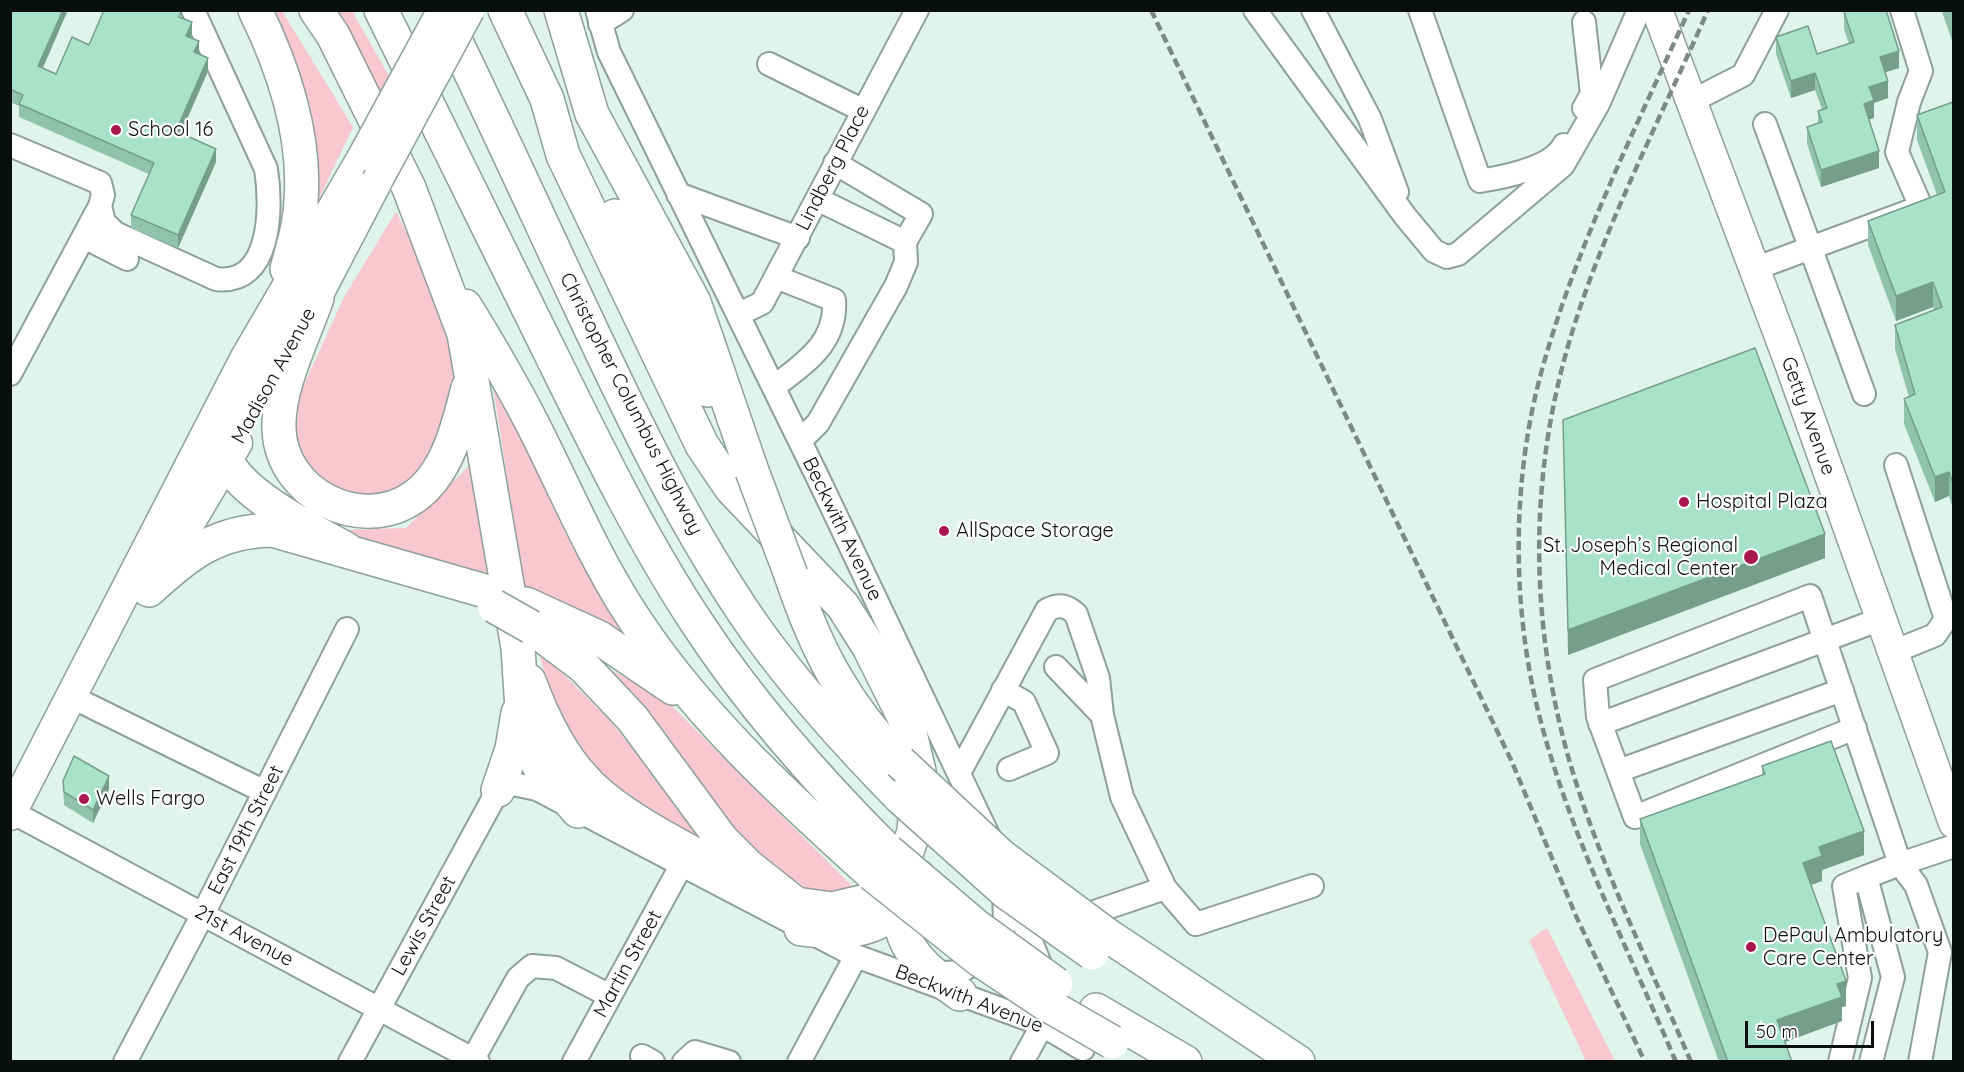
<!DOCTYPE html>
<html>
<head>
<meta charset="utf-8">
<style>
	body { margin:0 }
	#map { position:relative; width:1964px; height:1072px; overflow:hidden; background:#dff4eb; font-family:Quicksand,sans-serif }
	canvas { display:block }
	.frame { position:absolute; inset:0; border:12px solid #080f0c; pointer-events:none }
	.scale { position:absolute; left:1745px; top:1021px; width:129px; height:27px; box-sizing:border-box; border:3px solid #080f0c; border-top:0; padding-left:8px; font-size:18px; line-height:21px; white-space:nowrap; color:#080f0c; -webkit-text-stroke:4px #fff; paint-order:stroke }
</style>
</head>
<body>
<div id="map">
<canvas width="1964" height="1072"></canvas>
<div class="frame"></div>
<div class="scale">50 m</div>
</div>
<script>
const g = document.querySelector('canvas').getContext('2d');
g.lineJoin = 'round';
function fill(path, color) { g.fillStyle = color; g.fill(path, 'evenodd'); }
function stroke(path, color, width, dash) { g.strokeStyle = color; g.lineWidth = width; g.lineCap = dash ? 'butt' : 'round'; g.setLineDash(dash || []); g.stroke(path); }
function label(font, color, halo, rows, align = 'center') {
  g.font = font + ' Quicksand,sans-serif'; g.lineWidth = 4.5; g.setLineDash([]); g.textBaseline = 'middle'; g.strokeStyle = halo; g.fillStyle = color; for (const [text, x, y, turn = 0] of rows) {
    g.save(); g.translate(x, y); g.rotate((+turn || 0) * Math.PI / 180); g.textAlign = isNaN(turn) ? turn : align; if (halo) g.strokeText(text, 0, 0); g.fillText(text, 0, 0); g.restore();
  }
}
const green = new Path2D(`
	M269 11H282L353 127 316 205Z
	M318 11H352L389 76 376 100Z
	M396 212C425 270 480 363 449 428 439 450 423 471 410 491L348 503 300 475 292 411 344 297Z
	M493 387 639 656 526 597Z
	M469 466 490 579 345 540 343 530 406 528Z
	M538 649 607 717 723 861 593 782 560 732Z
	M582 655 662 696 862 896 801 899 735 840Z
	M1547 928 1615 1061H1586L1529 940Z`);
const minor = new Path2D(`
	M597 10 609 52 818 478 989 837
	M1255 10 1405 216 1434 251 1447 257 1458 254 1563 165 1598 104 1639 10
	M1313 10 1370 119 1397 192
	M1420 10 1480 181C1504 177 1552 168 1564 145
	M1584 22 1592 94 1584 108
	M600 24 622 10
	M769 64 862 110
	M1690 102 1743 75 1777 10
	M1765 124 1864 394
	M10 145 100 183 103 195 100 206 10 374
	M678 194 798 238
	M817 199 905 242 921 214 835 163
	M100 206 104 222 115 233 216 279C272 286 272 207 266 169L193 10
	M84 237 127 259
	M1754 269 1921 207 1897 152 1909 102 1921 71 1902 10
	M739 314 762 303 917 10
	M774 387C804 363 837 344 834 300L776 277
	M800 441 818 423 896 286 906 262 905 242
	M1893 652 1935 635 1946 619 1896 465
	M1056 667 1102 715
	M1003 690 1024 702 1047 753 1009 769
	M76 699 265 792
	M1600 724 1881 619
	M1855 728 1635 817 1598 717 1595 680 1810 596C1840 685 1870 774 1900 864L1954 846
	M1618 771 1842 690
	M959 773 1047 610C1059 604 1066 605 1076 614L1098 678 1102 715 1122 797 1165 888 1074 919
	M10 811 478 1062
	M1866 877 1900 864 1916 885 1940 952 1920 1062
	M1165 888 1196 924 1312 886
	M1014 899 1044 974
	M932 974 960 972 992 952 1005 924 1004 889
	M1064 1017 1083 1049
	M642 1056 653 1062
	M473 1059 518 978 532 966 556 968 610 996
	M125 1062 203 914 347 629
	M350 1062 498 790 513 784 537 789 856 956 1041 1024 1081 1048
	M574 1062 681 866
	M684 1062 695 1052 729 1062
	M799 1062 856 956
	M1022 1062 1049 1013
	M1840 1062 1860 978 1844 886 1866 877 1893 977 1871 1062`);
const major = new Path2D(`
	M1657 10 1788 358 1954 823
	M305 319 377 181
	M154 582 237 443
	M10 815 245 359 364 155`);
const highway = new Path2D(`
	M255 10C284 69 306 135 301 201 300 224 293 247 287 269
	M316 10 333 35 409 188 464 334 518 648 523 724 539 766 578 811
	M381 10C436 122 491 233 546 344 593 439 639 535 697 623 752 707 818 781 888 851
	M505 10 547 99 563 155 702 445 731 488 843 606 869 647 908 725 919 771 914 831 903 863 879 893 866 901 832 909 796 904 748 866 722 840 632 718 583 666 531 627
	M561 10 592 114 694 302 752 471
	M442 13C490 111 535 210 581 308 633 419 686 530 756 630 799 690 848 744 900 797
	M615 216 708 390
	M311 244 308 281 228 430C224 441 222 451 227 461 243 496 314 531 346 549
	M317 298C304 336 277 388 279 429 281 494 361 534 414 497 448 473 458 426 468 388
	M465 306C489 345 512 384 533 425 563 484 589 546 624 603 689 708 781 792 872 874
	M791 575C816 650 845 705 900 762
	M149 590C188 554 217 531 272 530L492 593
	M526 604 598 637 673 688
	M529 681C542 716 559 753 585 780 621 820 703 857 751 885
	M498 790 512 749 518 713
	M900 906C897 949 928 971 960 994
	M801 929C855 936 895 930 918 876
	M1107 935 1298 1062
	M1096 1010 1185 1062`);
const rail = new Path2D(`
	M1151 10 1512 762 1576 916 1645 1062
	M1676 1062C1626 944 1564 824 1535 698 1512 595 1513 479 1540 377 1574 250 1635 130 1689 10
	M1691 1062C1648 961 1598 861 1568 756 1528 612 1529 466 1575 323 1608 219 1664 111 1708 10`);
const majorBridge = new Path2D(`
	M364 155 443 10
	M377 181 469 10`);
const highwayBridge = new Path2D(`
	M752 471 791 575
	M494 606 531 627
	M900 762 1001 856 1107 935
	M900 797 1006 892 1092 953
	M888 851 976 926 1056 984
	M872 874 980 960 1046 1004 1112 1042`);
const wall = new Path2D(`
	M10 10 43 68 56 74 89 45 183 18 192 35 191 38 208 71 181 133 216 162 178 248 131 228V215L149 174 19 117V106L10 102Z
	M1942 10H1953V43L1942 12Z
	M1844 12 1899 68 1885 72 1888 98 1874 103V118L1869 119 1879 168 1821 187 1807 144V127L1818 123V111L1822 109 1815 90 1791 98 1776 54V37L1817 54 1849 44 1844 29Z
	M1953 102V509L1949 496 1935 502 1904 424V399L1909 397 1895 349V325L1934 310 1933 307 1896 321 1868 245V221L1937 195 1917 140V115Z
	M1563 420 1825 558 1568 655Z
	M1762 766 1864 855 1822 870V881L1811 885 1846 1006 1842 1007V1021L1785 1042 1792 1062H1719L1640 844V819L1762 775Z
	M63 781 109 789 93 823 64 805Z`);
const shadedWall = new Path2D(`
	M63 10H68L38 79V66Z
	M192 22V35L186 49V36Z
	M199 41V54L194 52Z
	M1899 51V68L1880 74V57Z
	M208 58V71L176 144V131Z
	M1815 73V90L1791 98V81Z
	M1888 81V98L1874 103V118L1864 121V104L1869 87Z
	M216 149V162L178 248V235Z
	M1879 151V168L1821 187V170Z
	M1933 282V307L1896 321V296Z
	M1949 472V496L1935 502V477Z
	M1825 534V558L1568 655V630Z
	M109 776V789L93 823V810Z
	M1864 831V855L1822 870V881L1803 888V863L1819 847Z
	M1846 981V1006L1842 1007V1021L1777 1045V1020L1837 984Z`);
const building = new Path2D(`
	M10 10H63L38 66 56 74 72 37 89 45 104 10H182L179 17 192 22 186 36 199 41 194 52 208 58 176 131 216 149 178 235 131 215 154 163 19 104 23 95 10 89Z
	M1849 10H1886L1899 51 1880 57 1888 81 1869 87 1874 100 1864 104 1879 151 1821 170 1807 127 1822 122 1818 111 1827 108 1815 73 1791 81 1776 37 1808 26 1817 54 1854 42 1844 12Z
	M1953 102V484L1949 472 1935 477 1904 399 1915 394 1895 325 1942 307 1933 282 1896 296 1868 221 1945 192 1917 115Z
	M1755 348 1825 534 1568 630 1563 420Z
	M1831 741 1864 831 1819 847 1822 856 1803 863 1846 981 1837 984 1842 997 1777 1020 1792 1062H1728L1640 819 1765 774 1762 766Z
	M74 756 109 776 93 810 64 792 63 781Z`);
const markers = [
	[116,130,6,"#aa174f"],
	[1684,502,6,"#aa174f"],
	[944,531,6,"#aa174f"],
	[1751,557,8,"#aa174f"],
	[84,799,6,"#aa174f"],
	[1751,947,6,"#aa174f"]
];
const poiNames = [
	["School 16",128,130],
	["Hospital Plaza",1696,502],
	["AllSpace Storage",956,531],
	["St. Joseph’s Regional",1738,546,"right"],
	["Medical Center",1738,569,"right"],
	["Wells Fargo",96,799],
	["DePaul Ambulatory",1763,936],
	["Care Center",1763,959]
];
const streetNames = [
	["Lindberg Place",833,168,-63],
	["Madison Avenue",274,376,-61],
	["Christopher Columbus Highway",631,404,63],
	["Getty Avenue",1808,416,70],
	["Beckwith Avenue",842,529,64],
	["East 19th Street",246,830,-63],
	["Lewis Street",424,926,-61],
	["21st Avenue",244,936,28],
	["Martin Street",628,964,-61],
	["Beckwith Avenue",969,999,21]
];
fill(green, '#f8c7d0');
stroke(minor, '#8da198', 26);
stroke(major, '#8da198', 33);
stroke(highway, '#8da198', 36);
stroke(minor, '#fff', 22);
stroke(major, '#fff', 30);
stroke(highway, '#fff', 33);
stroke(rail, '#7b8a83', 4.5, [9, 4.5]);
stroke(majorBridge, '#8da198', 33, []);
stroke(highwayBridge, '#8da198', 36, []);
stroke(majorBridge, '#fff', 30);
stroke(highwayBridge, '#fff', 33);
fill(wall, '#90c2ae');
fill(shadedWall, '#769e8d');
fill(building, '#a8e2ca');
stroke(building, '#769e8d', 1.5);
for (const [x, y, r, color] of markers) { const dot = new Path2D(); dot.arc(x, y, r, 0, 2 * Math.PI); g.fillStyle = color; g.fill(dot); stroke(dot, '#fff', 2); }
label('20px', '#080f0c', '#fff', poiNames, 'left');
label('20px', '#080f0c', '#fff', streetNames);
</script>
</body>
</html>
